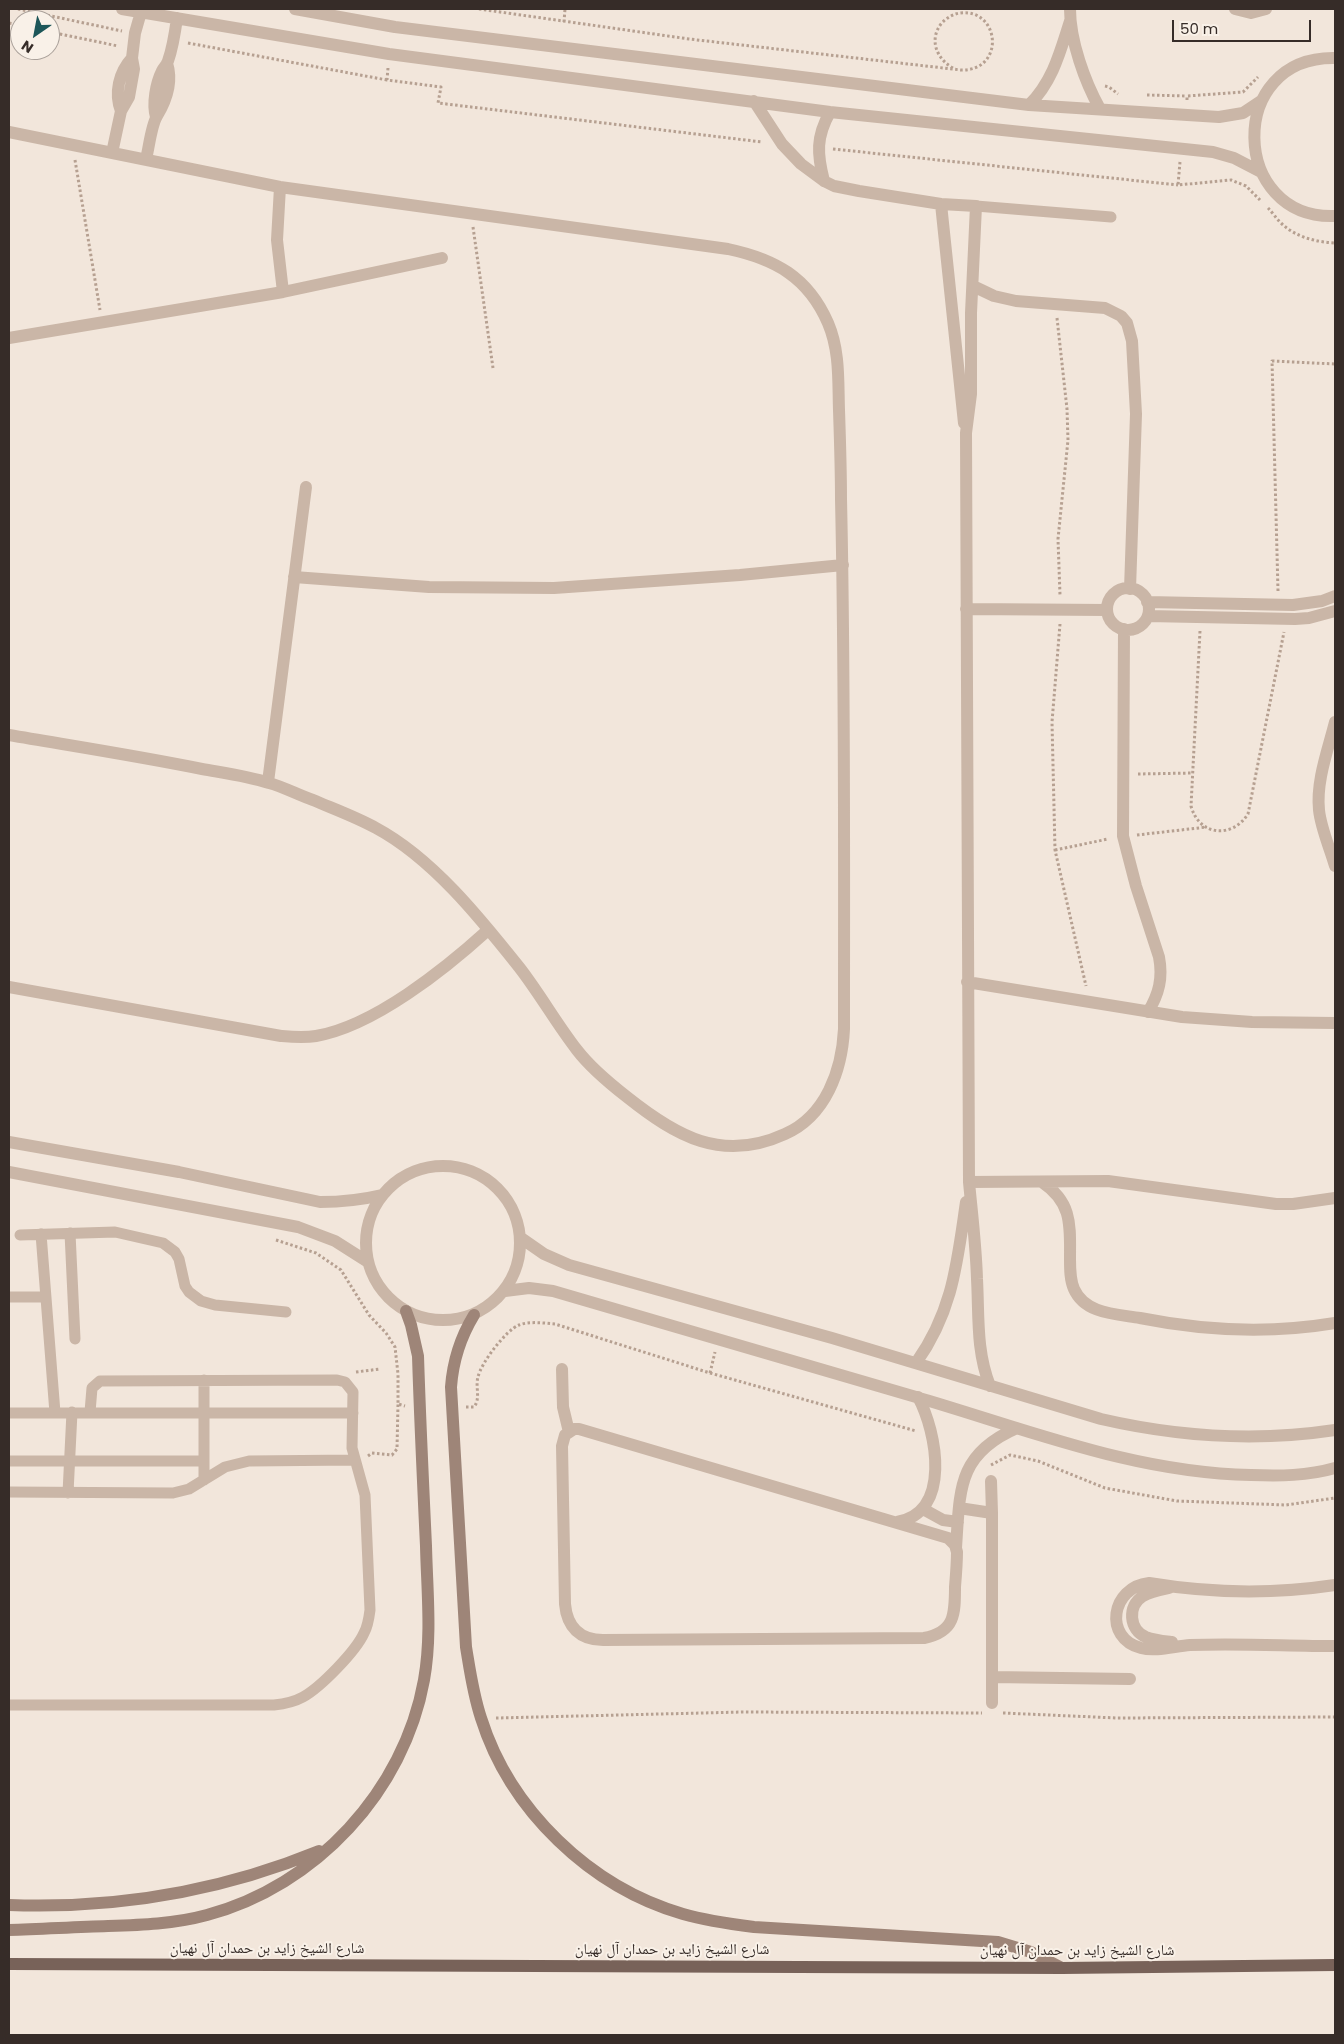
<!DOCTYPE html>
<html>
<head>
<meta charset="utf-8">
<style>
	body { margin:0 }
	#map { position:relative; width:1344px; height:2044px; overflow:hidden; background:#f2e6db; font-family:Poppins,sans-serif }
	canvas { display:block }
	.frame { position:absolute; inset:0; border:10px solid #362c28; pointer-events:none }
	.north { position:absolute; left:10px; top:10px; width:50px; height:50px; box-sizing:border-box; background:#f9f1e8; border:1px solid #aba29b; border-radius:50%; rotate:213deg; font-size:14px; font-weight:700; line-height:20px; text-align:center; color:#362c28 }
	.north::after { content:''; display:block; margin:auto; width:18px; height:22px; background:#1d5658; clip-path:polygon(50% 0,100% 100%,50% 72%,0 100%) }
	.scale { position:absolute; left:1172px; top:20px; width:139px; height:22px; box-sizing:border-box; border:2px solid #362c28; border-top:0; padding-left:6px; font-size:15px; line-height:18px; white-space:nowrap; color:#362c28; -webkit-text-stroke:4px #f9f1e8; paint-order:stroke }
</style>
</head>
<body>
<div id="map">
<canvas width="1344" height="2044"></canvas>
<div class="frame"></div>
<div class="north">N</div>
<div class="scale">50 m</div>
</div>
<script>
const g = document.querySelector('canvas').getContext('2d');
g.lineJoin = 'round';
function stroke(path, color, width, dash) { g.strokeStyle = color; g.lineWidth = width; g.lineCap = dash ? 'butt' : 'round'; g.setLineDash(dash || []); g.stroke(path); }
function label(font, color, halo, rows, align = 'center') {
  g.font = font + ' Poppins,"Noto Naskh Arabic",sans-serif'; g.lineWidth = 4; g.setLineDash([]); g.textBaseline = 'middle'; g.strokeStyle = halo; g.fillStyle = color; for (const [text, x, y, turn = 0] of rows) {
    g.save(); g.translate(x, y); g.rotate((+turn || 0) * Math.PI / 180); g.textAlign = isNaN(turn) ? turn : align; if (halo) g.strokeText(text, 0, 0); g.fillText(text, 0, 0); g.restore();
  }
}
const path = new Path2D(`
	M18 9 122 31
	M479 9 689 39 961 70C1006 71 1000 8 960 13 953 14 946 18 941 24 928 41 938 61 955 69
	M564 22 565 9
	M9 23 20 25
	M50 30 52 16
	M50 32 118 46
	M188 43 387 80
	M388 68 387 80 441 87 438 103 762 142
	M1105 86 1109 87 1118 94
	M1147 95 1187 96
	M1187 100V96L1243 92 1258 77
	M833 149 1178 185
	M75 160 100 310
	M1180 162 1178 185 1231 180 1246 186 1260 200
	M1268 208C1272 212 1276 218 1281 223 1295 237 1316 242 1335 243
	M473 227 493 368
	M1057 318 1067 409 1068 440 1058 539 1060 595
	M1278 591 1272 361 1335 364
	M1060 624 1052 722 1055 850 1086 986
	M1200 631 1191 806C1199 836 1232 839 1248 814L1284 632
	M1138 774 1193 773
	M1137 835 1207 827
	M1055 850 1108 839
	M276 1240 316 1253 341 1270 369 1315 386 1333 395 1347 398 1374V1404L405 1406
	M356 1372 380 1369
	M710 1373 916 1431
	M466 1407H474C481 1398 475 1387 478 1377 481 1363 506 1330 519 1325 530 1321 543 1323 555 1324L710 1373 715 1352
	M368 1456 372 1453 392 1455 397 1449 398 1404
	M991 1465 1010 1455 1038 1461 1105 1488 1177 1501 1286 1505 1335 1498
	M1003 1713 1117 1718 1335 1717
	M496 1718 743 1712 982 1713`);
const lane = new Path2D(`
	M976 206 1111 217
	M70 1233 75 1339
	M41 1234 55 1413
	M20 1235 115 1232 163 1243 175 1252 179 1259 185 1286 189 1292 201 1301 215 1305 286 1312
	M9 1297H46
	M204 1380V1480
	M9 1413H353
	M9 1461H204
	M9 1492 173 1493 189 1489 225 1467 249 1461 355 1460
	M68 1493 72 1412
	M9 1705H274C284 1704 294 1702 303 1697 321 1687 356 1651 364 1633 368 1626 369 1618 370 1610L365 1495 352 1448 353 1392 345 1382 337 1380 100 1381 92 1388 90 1412`);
const street = new Path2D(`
	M122 9 389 54 830 112 1213 152 1234 158 1261 172
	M295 9 395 27 1029 105 1219 117 1243 113 1261 101
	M1070 9C1070 41 1085 82 1100 109
	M1235 9 1251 13 1266 9
	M1335 58C1225 56 1230 220 1335 216
	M754 101 782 144 801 164 824 181 834 186 859 191 941 204 976 206 971 313V394L966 433 969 1182C972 1214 976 1246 977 1279 979 1315 976 1351 990 1386
	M1029 105C1053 81 1060 52 1070 21
	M121 111C114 93 119 72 132 58
	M156 117C152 104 156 83 162 71 164 67 167 65 168 61 173 47 175 33 177 18
	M9 132 280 187 728 249C775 259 808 277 828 323 840 351 838 381 839 410 840 440 841 469 841 499 845 675 844 852 844 1029 842 1070 826 1116 785 1134 722 1163 676 1136 627 1097 609 1083 590 1067 577 1050 556 1023 540 994 519 967 480 918 432 858 376 828 356 817 334 809 313 800 298 795 284 787 269 783 247 776 224 773 202 769 138 756 73 746 9 735
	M112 153 121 111 129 97 134 69 132 58 135 33 141 12
	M146 159C149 148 151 126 157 116 166 101 173 82 167 63
	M824 181C817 154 816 137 830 112
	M280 187 277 240 283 292
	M941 204 964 423
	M973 286 994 296 1016 301 1105 308 1121 316 1127 323 1132 341 1136 414 1130 589
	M9 338 283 292 442 258
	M294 577 429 587 554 588 740 575 843 565
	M1107 609a21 21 0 1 1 42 0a21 21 0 1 1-42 0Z
	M1147 602 1293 605 1322 601 1335 596
	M966 609 1107 610
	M1148 616 1295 619 1309 618 1335 611
	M1124 629 1123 836 1136 886 1159 957C1163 978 1159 994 1148 1012
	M1335 722C1328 750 1316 781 1319 810 1321 829 1330 848 1335 866
	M268 782 306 487
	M967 982 1182 1017 1252 1022 1335 1023
	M9 987 281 1036C293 1037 304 1038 316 1036 374 1026 445 969 488 930
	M9 1142 179 1172 320 1202C342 1202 361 1200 382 1195
	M366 1243a77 77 0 1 1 154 0a77 77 0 1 1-154 0Z
	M9 1172 298 1227 335 1241 368 1262
	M969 1182 1108 1181 1276 1204H1293L1335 1198
	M1042 1182C1073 1203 1070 1226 1070 1259 1070 1269 1070 1280 1074 1289 1085 1314 1116 1314 1140 1318 1205 1331 1269 1334 1335 1323
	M521 1238 544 1254 569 1265 832 1338 1101 1419C1179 1437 1256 1442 1335 1430
	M505 1291 529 1288 553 1291C674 1326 795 1361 916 1397 1026 1429 1134 1473 1251 1475 1280 1476 1307 1476 1335 1468
	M916 1363C953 1311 957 1263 966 1202
	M562 1369 563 1407 569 1432
	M574 1429H579L948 1538 955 1545 957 1552C957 1563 956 1575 955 1587 955 1614 955 1632 924 1638L603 1640C580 1640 567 1627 565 1604L562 1446 565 1435Z
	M991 1481 992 1513V1703
	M959 1508 992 1513
	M923 1509 943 1520 958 1522
	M897 1522C952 1513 937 1432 918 1397
	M956 1548C960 1490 957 1454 1017 1428
	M1335 1585C1275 1594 1209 1593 1149 1583 1111 1587 1103 1638 1141 1648 1156 1652 1175 1646 1190 1645 1238 1643 1287 1646 1335 1646
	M1169 1588C1160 1590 1150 1592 1143 1596 1127 1606 1129 1630 1146 1637 1154 1640 1164 1641 1172 1642
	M992 1677 1130 1679`);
const secondary = new Path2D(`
	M474 1315C460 1338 453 1360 451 1387L466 1647C470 1671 473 1694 481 1718 510 1810 590 1887 683 1914 707 1921 730 1924 754 1927L998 1942 1031 1952 1062 1968
	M9 1905C116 1909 219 1892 319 1851
	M9 1930C42 1929 75 1927 108 1926 141 1925 174 1924 207 1915 316 1886 404 1791 424 1680 432 1636 427 1590 426 1546 423 1483 420 1419 418 1356L411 1325 406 1311`);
const primary = new Path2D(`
	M9 1964 1062 1968 1335 1965`);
const streetNames = [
	["شارع الشيخ زايد بن حمدان آل نهيان",267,1949],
	["شارع الشيخ زايد بن حمدان آل نهيان",672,1950],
	["شارع الشيخ زايد بن حمدان آل نهيان",1077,1951]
];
stroke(path, '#b6a091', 3, [2.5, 2.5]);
stroke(lane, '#cab6a7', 11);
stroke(street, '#cab6a7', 12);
stroke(secondary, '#9e8578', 12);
stroke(primary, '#786259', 12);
label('15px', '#362c28', '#f9f1e8', streetNames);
</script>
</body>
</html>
